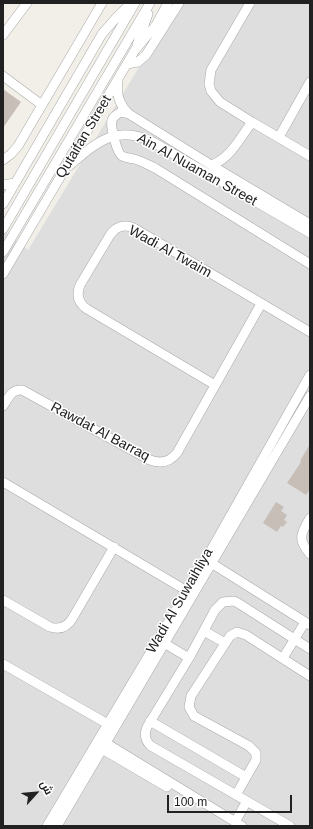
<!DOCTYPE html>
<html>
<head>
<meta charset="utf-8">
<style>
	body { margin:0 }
	#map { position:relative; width:313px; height:829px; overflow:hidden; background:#f2efe8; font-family:Arial,Cairo,sans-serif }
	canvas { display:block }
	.frame { position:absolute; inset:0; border:4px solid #212121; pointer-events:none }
	.north { position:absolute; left:16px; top:773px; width:40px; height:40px; -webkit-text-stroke:3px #fff; paint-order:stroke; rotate:63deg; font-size:11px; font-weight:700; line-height:16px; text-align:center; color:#212121 }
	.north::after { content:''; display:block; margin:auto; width:14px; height:18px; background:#212121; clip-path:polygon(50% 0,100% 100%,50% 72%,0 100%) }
	.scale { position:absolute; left:167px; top:795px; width:125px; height:18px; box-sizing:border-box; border:2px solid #212121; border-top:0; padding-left:5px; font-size:12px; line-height:14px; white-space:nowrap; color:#212121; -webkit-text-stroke:3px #fff; paint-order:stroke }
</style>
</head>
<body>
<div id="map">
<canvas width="313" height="829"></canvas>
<div class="frame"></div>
<div class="north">ش</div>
<div class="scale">100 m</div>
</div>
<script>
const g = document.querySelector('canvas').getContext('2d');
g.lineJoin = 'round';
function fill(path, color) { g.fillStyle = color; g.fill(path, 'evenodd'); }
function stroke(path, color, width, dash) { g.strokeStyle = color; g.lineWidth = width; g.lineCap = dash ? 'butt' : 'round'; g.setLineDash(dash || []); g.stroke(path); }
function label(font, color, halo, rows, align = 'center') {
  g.font = font + ' Arial,sans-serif'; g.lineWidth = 3; g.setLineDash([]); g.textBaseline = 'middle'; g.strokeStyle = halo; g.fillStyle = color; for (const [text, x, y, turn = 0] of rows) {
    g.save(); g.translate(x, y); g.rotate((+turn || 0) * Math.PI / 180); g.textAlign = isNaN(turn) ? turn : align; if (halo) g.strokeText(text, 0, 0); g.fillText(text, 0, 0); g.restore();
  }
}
const residential = new Path2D(`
	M178 3H310V826H3V230L28 250Z`);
const building = new Path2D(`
	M3 89 21 102 3 128Z
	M310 444V489L306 495 287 483 301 462 300 461Z
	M276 502 284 507 281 511 287 515 284 520 287 522 283 527 281 526 277 532 263 523Z`);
const minor = new Path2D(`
	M250 3 211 70 209 84 211 91 220 102 252 122 310 156
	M3 35 27 3
	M137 45 148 14
	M127 64 138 62 146 55 179 3
	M3 76 42 105
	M118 81C116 94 119 105 129 114L211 165 310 224
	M129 114 121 112C117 114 114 116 112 120 110 126 117 153 122 156 126 158 130 158 134 159 142 161 148 165 155 168L310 264
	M279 137 310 82
	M3 160 11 154 18 146 102 3
	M211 165C230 159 240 138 252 122
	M69 166C97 142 116 124 153 142L310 233
	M3 185 15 183
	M3 204 102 34 116 18 131 3
	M3 229 135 3
	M3 252 150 3
	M3 274 135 50 156 25 168 3
	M215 385 87 309C78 303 76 295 80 285L110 235C116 226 125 224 134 228L310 332
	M3 406C8 399 11 389 22 390L150 460C161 464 170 462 177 453L261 304
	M3 482 192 594
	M310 518C301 533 297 539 310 554
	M208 561 310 625
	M3 600 50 627C60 630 67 627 72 619L114 547
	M204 631 225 643
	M159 640 189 658
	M283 658 305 622
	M3 664 113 727
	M150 721 246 777
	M101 740 242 826
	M97 746 167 787
	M236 795 256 760V753L249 746 194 716 189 707 191 696 230 636 237 632 246 635 310 676
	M235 822 247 801
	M47 826 206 559 310 375
	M57 826 310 396
	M290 826 151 746C145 741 144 734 147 727L189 658 215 610 223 602 234 601 238 603 310 649`);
const streetNames = [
	["Qutaifan Street",84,137,-59],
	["Ain Al Nuaman Street",197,170,29],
	["Wadi Al Twaim",170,252,29],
	["Rawdat Al Barraq",100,432,28],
	["Wadi Al Suwaihliya",180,601,-60]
];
fill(residential, '#dfdede');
fill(building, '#c7beb7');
stroke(minor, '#a8a8a8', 10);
stroke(minor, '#fff', 9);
label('14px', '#212121', '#fff', streetNames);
</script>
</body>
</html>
